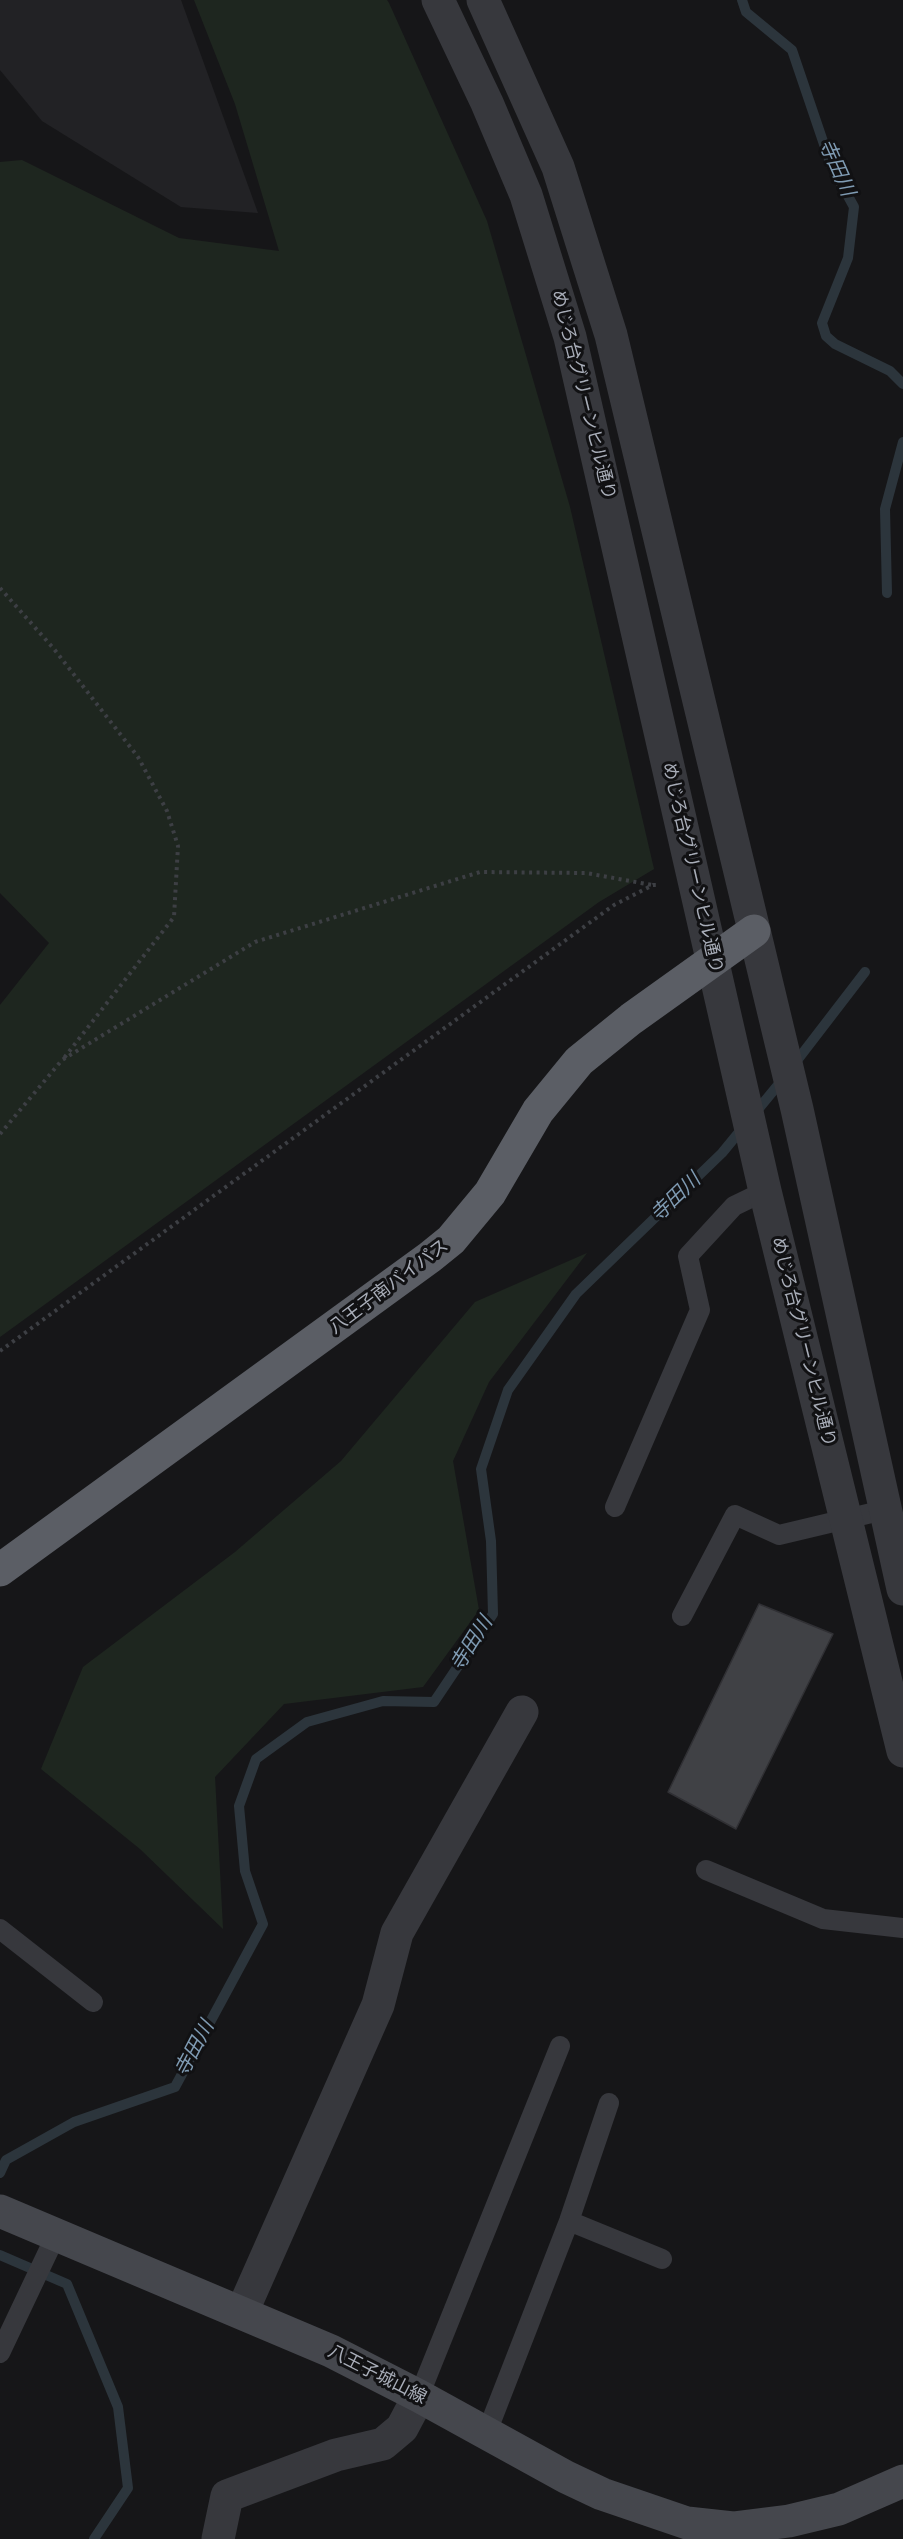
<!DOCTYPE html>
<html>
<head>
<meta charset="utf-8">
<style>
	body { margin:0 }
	canvas { display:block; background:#161618 }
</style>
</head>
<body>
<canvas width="903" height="2539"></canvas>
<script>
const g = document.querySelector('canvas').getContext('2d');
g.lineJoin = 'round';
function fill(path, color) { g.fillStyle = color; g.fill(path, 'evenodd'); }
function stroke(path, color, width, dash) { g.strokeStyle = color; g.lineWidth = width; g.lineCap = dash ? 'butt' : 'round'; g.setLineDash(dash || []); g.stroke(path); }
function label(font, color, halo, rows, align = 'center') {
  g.font = font + ' "Space Grotesk","Noto Sans JP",sans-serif'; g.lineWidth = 6; g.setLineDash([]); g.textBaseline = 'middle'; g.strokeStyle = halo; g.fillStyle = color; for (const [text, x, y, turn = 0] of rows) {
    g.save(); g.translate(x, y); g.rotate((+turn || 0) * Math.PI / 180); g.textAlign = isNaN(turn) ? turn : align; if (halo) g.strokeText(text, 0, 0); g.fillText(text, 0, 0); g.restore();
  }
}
const built = new Path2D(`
	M0 0H181L258 213 181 207 42 121 0 70Z`);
const green = new Path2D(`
	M194 0H387L389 3 487 221 570 507 654 869 599 902 0 1337V1005L49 943 0 893V162L22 160 179 238 279 251 235 104Z
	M587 1253 489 1382 453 1461 479 1610 423 1687 284 1704 215 1777 223 1929 140 1849 41 1769 83 1667 235 1552 341 1461 475 1302Z`);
const stream = new Path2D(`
	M742 0 746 12 792 50 831 165 854 207 848 258 822 323 826 336 835 344 890 371 903 384
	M887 593 885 509 903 442
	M792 1067 865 972
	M755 1113 783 1079
	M0 2173 6 2160 74 2122 175 2087 263 1924 245 1871 239 1806 256 1759 307 1722 383 1701 434 1702 493 1614 491 1541 481 1469 508 1390 576 1294 722 1153 745 1125
	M0 2255 67 2284 118 2407 128 2488 94 2539`);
const building = new Path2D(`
	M759 1604 833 1634 736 1829 668 1792Z`);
const path = new Path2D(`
	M0 588 54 649 138 757 167 811 178 846 174 917 64 1058
	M0 1134 62 1060 255 942 480 872 586 873 652 885
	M0 1351 614 905 653 885H660`);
const service = new Path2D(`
	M615 1507 700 1310 688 1256 734 1206 765 1191
	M682 1616 735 1515 779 1535 884 1510
	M706 1870 823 1919 903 1928
	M0 1929 93 2002
	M569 2221 662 2259
	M0 2353 56 2235
	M419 2396 560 2046
	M487 2432 569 2221 609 2103`);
const minor = new Path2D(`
	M242 2312 378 2005 397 1933 522 1712
	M218 2539 227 2496 336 2455 383 2444 402 2428 419 2396`);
const tertiary = new Path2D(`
	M438 0 487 103 526 195 570 337 765 1191 903 1751
	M483 0 558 167 611 335 797 1109 903 1589`);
const secondary = new Path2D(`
	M0 2211 331 2351 419 2396 566 2477 602 2494 687 2523 733 2528 789 2521 839 2509 903 2481`);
const trunk = new Path2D(`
	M0 1570 430 1257 451 1240 490 1193 538 1111 579 1061 631 1019 754 931`);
const streetNames = [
	["めじろ台グリーンヒル通り",583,395,76],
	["めじろ台グリーンヒル通り",692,868,77],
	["八王子南バイパス",389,1287,-37],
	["めじろ台グリーンヒル通り",803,1342,76],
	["八王子城山線",377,2375,27]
];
const waterNames = [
	["寺田川",836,168,66],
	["寺田川",676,1198,-44],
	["寺田川",472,1644,-58],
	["寺田川",195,2049,-62]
];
fill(built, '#222225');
fill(green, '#1e261f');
stroke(stream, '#2c353c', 10);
fill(building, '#404145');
stroke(building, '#303034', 1.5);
stroke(path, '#3d3f44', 4, [3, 4.5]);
stroke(service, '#37383d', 20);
stroke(minor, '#37383d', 33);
stroke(tertiary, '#37383d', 33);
stroke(secondary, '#45474d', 33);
stroke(trunk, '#5b5e65', 33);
label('18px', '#a8adb8', '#111113', streetNames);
label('italic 20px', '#7f9bb3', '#111113', waterNames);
</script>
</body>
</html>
